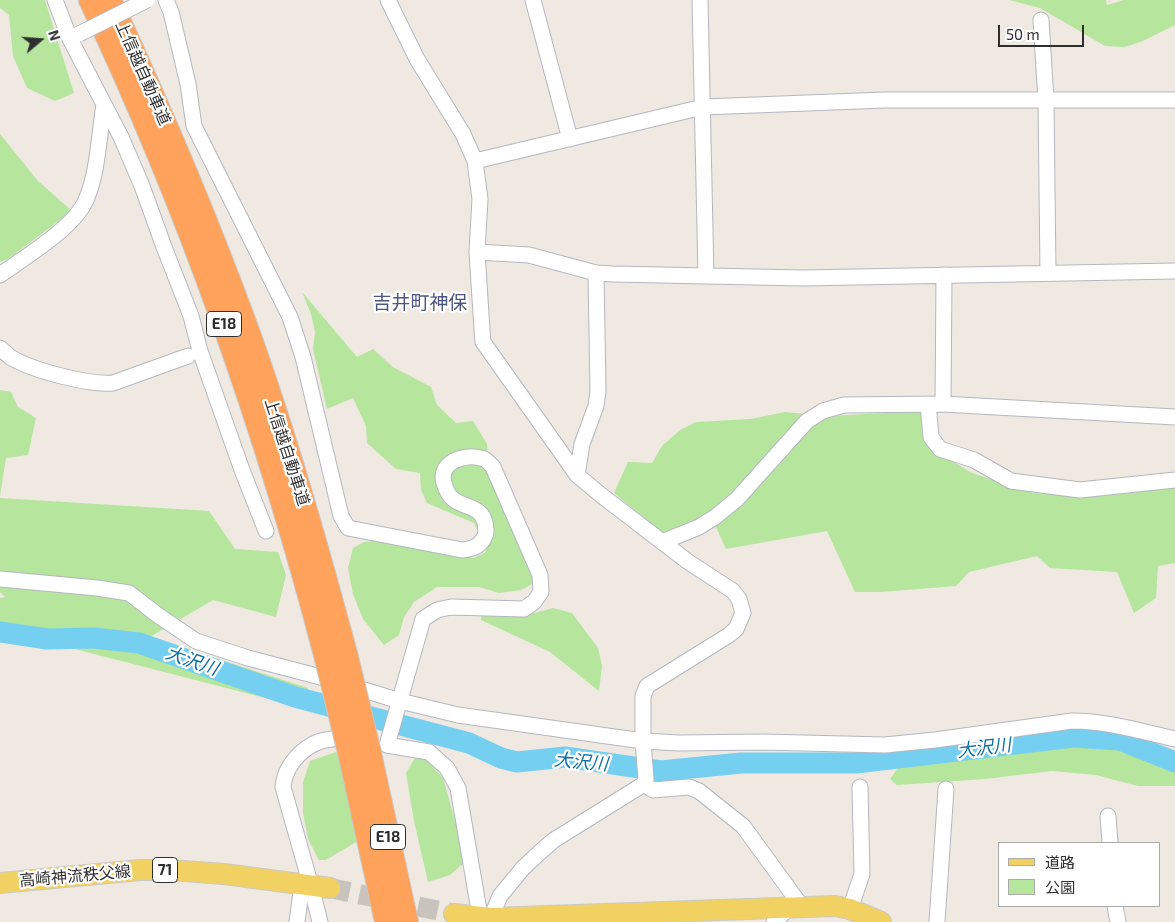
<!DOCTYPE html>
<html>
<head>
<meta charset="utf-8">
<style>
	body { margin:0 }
	#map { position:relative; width:1175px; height:922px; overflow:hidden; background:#efe9e1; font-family:"Exo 2","Noto Sans JP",sans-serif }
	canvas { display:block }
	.legend { position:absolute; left:998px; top:842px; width:162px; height:65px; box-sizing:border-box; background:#fff; border:1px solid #ababab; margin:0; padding:6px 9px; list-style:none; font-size:15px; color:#2e2e2e }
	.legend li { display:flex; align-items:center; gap:10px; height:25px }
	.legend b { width:25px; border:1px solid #ababab }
	.north { position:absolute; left:15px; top:15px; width:50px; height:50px; -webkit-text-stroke:4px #fff; paint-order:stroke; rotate:72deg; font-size:14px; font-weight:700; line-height:20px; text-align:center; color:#2e2e2e }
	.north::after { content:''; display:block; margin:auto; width:18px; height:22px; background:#2e2e2e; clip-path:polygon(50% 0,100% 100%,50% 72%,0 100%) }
	.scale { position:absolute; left:998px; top:25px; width:86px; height:22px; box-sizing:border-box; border:2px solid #2e2e2e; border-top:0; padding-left:6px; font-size:15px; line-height:18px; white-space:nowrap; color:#2e2e2e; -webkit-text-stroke:4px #fff; paint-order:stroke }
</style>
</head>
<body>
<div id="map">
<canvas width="1175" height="922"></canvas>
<ul class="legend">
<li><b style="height:6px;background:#f2d163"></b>道路</li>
<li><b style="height:14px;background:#b6e59e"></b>公園</li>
</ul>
<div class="north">N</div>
<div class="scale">50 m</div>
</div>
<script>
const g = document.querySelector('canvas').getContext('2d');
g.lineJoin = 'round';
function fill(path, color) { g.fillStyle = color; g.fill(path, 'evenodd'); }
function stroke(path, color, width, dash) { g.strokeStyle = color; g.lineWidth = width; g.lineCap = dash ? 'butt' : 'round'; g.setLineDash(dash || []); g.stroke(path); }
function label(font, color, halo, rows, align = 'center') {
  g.font = font + ' "Exo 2","Noto Sans JP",sans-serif'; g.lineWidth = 4.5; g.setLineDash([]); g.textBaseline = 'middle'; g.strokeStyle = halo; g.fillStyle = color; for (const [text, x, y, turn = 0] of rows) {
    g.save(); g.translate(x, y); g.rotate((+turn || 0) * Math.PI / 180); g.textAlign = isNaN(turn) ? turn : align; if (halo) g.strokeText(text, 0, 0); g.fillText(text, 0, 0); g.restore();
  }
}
const green = new Path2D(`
	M0 0H45L74 93 55 101 27 88 13 56 9 15 0 8Z
	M1009 0H1106L1107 5 1124 0H1175V25L1143 41 1125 47 1105 46 1040 8Z
	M0 134 38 181 72 211 8 259 0 262Z
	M302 292 357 357 373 349 393 367 431 387 437 405 456 423 473 421 487 444 489 470 536 573 532 584 521 590 499 593 479 587H437L414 602 404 617 399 635 384 645 363 619 353 594 348 568 353 548 364 542 374 541 406 544 474 558 486 552 485 546 474 523 427 503 421 490 420 473 396 469 367 443 366 426 353 398 327 409 313 349 315 332 311 314Z
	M0 390 11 392 18 407 36 418 28 455 6 458 0 496Z
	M922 411 927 446 972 473 1034 493 1092 496 1175 486V563L1158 566 1156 598 1134 613 1117 572 1050 568 1037 556 969 572 956 586 881 592H855L827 531 726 549 715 525 665 535 614 493 628 462 652 463 662 446 680 430 696 422 751 419 785 412 829 416Z
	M0 498 209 511 235 549 278 552 286 575 276 617 213 600 150 637 308 688 304 708 71 648 0 638V598L5 597 0 592Z
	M553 608 572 613 598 648 602 666 599 691 550 652 481 620 482 612 530 614Z
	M1111 743 1175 766V786H1138L1096 775 1052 771 985 779 897 785 890 779 898 768 1060 744Z
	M419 751 443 778 456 824 464 863 450 875 428 882 414 821 406 773Z
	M336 752 344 766 358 841 326 860H319L308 839 303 813V782L310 761Z`);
const river = new Path2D(`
	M0 632 47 639 94 638 139 643 295 697 469 743 501 758 517 762 565 757 661 771 741 763H856L1073 737 1120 740 1175 762`);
const majorTunnel = new Path2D(`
	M330 888 454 914`);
const minor = new Path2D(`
	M55 0 70 39 121 137 142 186 164 247 191 316 200 351 242 470 266 531
	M166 0 171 12 188 84 194 126 290 317 303 357 341 516 348 528 462 550C472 549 479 547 484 538 487 533 486 529 485 523 482 506 464 508 453 499 450 497 446 490 445 486 435 462 466 452 484 459 487 460 490 464 493 467L540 575 541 592 534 602 524 609 451 607 437 610 423 619 387 745 429 752 447 768 458 788 481 922
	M388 0 417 59 463 134 475 161 480 199 477 252 482 330 483 342 488 349 577 475 601 495 687 561 733 591 739 599 743 613 736 629 729 635 647 686 643 696V741L646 779 644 784 554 840 539 853 523 868 500 896 491 918
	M533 0 570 139
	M700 0 706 276
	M1041 20 1046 101 1048 273
	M475 161 703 107 885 100H1175
	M477 252 529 255 596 273 613 274 803 278 1175 271
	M0 275C25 257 74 228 86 200 98 173 99 134 104 105
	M0 348C4 351 8 356 12 358 34 371 89 385 113 383L188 356
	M928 404 931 437 940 449 974 460 1011 481 1080 490 1175 480
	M943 404 944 275
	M577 475 582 444 596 406 598 391 596 273
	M662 542 699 527 715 517 737 499 807 421 823 411 844 405 943 404 1175 417
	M0 579 97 588 129 593 159 616 196 641 248 658 328 679 400 701 458 715 643 741 679 743 762 742 885 745 935 740 1072 721C1107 721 1140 731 1175 739
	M644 784 653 790 689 787 699 791 743 826 802 907
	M1108 816 1110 843
	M1115 906 1118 922
	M850 909 862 874 860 787
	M297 922 302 885
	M320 922 311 886 283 787C285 763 307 741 332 739
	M774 922 789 908
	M937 922 946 789`);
const major = new Path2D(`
	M0 883 140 870H170L224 874 330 888
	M454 914 491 918 835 906 850 909 881 922`);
const highway = new Path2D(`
	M90 0C190 212 267 432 326 659
	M110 0C160 108 206 216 247 328 286 436 317 546 347 657
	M370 753 407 922
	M350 757 386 922`);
const minorBridge = new Path2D(`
	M79 34 147 0`);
const highwayBridge = new Path2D(`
	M347 657 370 753
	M326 659 350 757`);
const shields = [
	[224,324,35],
	[388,837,35],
	[165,870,25]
];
const shieldNames = [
	["E18",224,324],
	["E18",388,837],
	["71",165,870]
];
const streetNames = [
	["上信越自動車道",143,73,66],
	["上信越自動車道",287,452,72],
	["高崎神流秩父線",75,876,-5]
];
const waterNames = [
	["大沢川",192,661,19],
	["大沢川",984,748,-7],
	["大沢川",581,762,5]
];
const quarterNames = [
	["吉井町神保",420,303]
];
fill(green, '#b6e59e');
stroke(river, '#75cff0', 21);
stroke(majorTunnel, '#c8c4bd', 20, [20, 10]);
stroke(minor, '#b4b7c1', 17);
stroke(major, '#c9c9c9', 22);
stroke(highway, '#c9c9c9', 24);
stroke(minor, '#fff', 15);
stroke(major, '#f2d163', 20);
stroke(highway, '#ffa35c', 22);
stroke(minorBridge, '#b4b7c1', 17, []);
stroke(highwayBridge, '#c9c9c9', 24, []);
stroke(minorBridge, '#fff', 15);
stroke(highwayBridge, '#ffa35c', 22);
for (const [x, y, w] of shields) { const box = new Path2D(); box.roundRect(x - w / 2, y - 12.5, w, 25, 4); g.fillStyle = '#fff'; g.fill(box); stroke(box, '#2e2e2e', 1); }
label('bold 15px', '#2e2e2e', null, shieldNames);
label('16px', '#2e2e2e', '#fff', streetNames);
label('italic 18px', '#0d6fa3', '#fff', waterNames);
label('19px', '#4d5680', '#fff', quarterNames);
</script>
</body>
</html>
